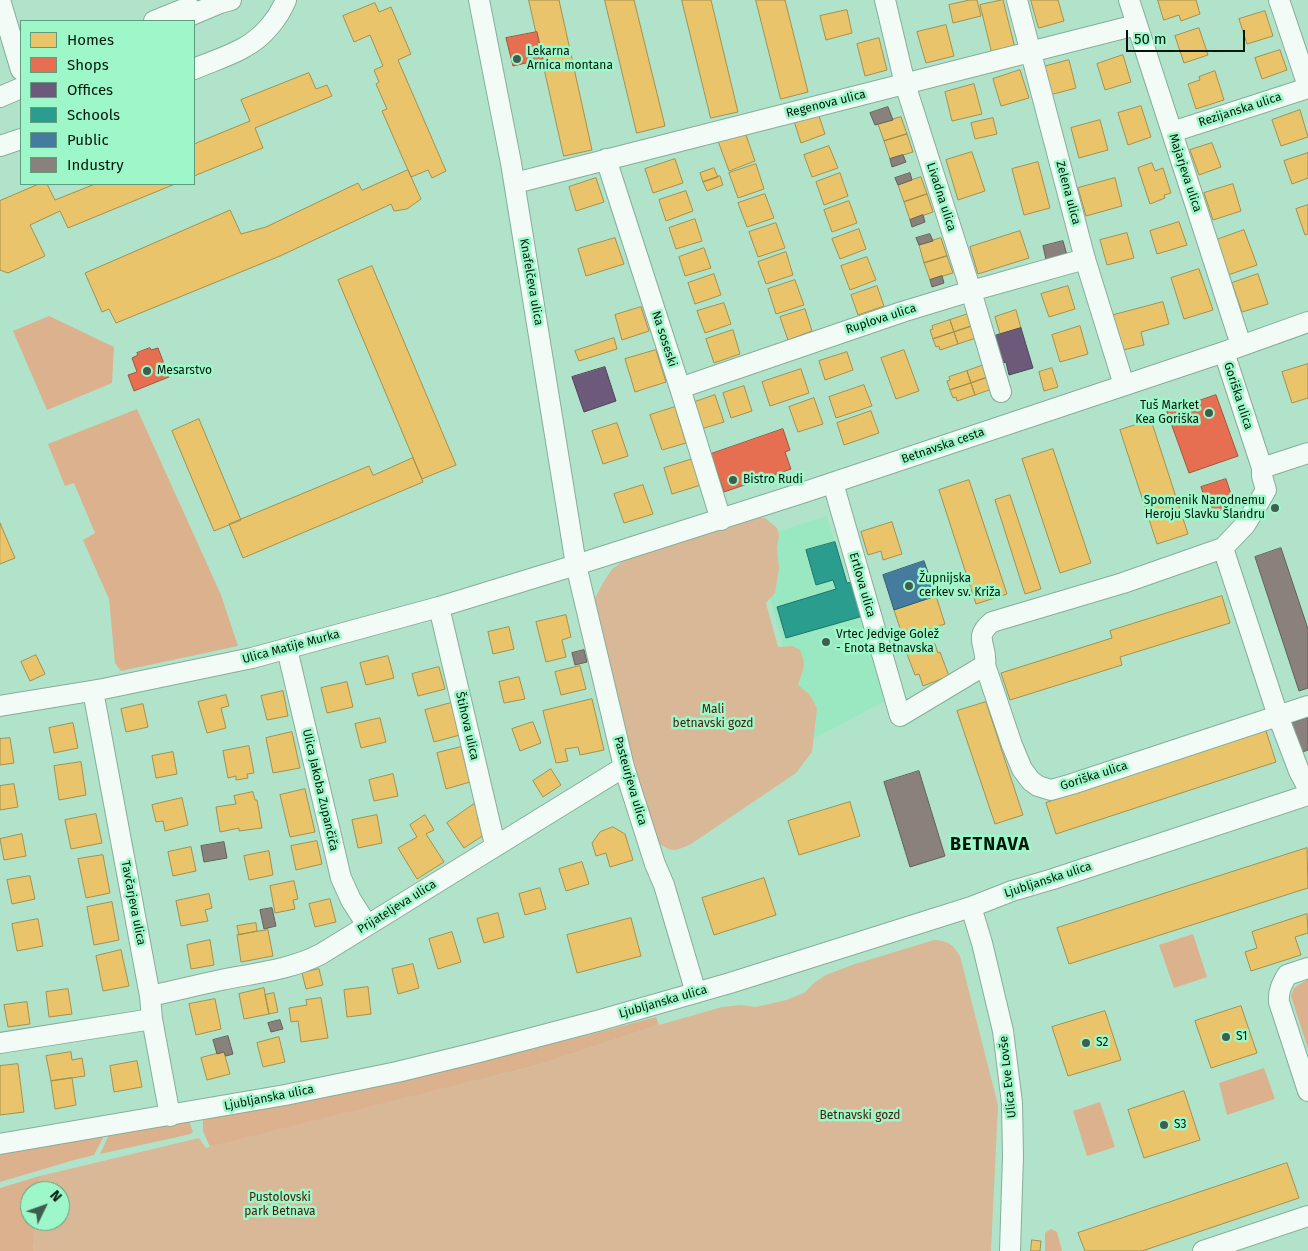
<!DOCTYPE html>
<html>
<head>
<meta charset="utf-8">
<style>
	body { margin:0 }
	#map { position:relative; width:1308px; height:1251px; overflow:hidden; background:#b1e3ca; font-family:"Fira Sans",sans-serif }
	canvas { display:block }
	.legend { position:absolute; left:20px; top:20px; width:175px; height:165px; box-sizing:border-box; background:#9df7c9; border:1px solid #5e9d7d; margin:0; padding:6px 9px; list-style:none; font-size:15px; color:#00170b }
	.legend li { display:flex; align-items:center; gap:10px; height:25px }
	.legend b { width:25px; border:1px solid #5e9d7d }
	.north { position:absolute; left:20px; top:1181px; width:50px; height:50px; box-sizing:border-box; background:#9df7c9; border:1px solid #5e9d7d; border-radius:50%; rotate:48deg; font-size:14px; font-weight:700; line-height:20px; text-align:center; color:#00170b }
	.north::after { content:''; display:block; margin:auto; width:18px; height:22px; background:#3e5e4e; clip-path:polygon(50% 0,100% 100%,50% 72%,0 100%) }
	.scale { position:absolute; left:1126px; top:30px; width:119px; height:22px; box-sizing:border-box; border:2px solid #00170b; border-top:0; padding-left:6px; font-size:15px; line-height:18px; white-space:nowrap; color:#00170b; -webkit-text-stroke:4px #9df7c9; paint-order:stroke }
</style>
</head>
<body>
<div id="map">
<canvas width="1308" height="1251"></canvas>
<ul class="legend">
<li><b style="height:14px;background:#e9c46a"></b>Homes</li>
<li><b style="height:14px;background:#e76f51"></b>Shops</li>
<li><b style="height:14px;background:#6d597a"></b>Offices</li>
<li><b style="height:14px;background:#2a9d8f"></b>Schools</li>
<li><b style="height:14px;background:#457b9d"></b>Public</li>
<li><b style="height:14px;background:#8a817c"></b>Industry</li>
</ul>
<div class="north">N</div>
<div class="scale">50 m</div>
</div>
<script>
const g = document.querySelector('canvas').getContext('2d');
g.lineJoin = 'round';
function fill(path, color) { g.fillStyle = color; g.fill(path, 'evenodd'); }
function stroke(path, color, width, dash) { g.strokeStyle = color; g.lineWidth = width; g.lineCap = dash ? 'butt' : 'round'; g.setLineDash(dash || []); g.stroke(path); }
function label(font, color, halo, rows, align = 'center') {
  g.font = font + ' "Fira Sans",sans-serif'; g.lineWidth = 5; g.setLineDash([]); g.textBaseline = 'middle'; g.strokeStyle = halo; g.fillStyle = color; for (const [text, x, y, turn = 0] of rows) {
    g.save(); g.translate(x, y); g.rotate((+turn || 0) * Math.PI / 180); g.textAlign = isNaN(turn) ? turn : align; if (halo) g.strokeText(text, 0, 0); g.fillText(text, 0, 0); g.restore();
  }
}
const built = new Path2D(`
	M827 516 847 583 852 582 887 700 809 741 754 539Z`);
const green = new Path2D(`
	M49 316 114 347 112 383 47 410 13 331Z
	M137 409 221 595 238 646 121 671 115 663 109 599 83 540 95 533 74 483 65 486 48 444Z
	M1193 934 1207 977 1174 988 1159 945Z
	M1308 979V1049L1291 996 1294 988Z
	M656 1017 659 1025 538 1065 210 1147 203 1131V1119C355 1088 507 1058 656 1017Z
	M1264 1068 1275 1099 1227 1115 1219 1083Z
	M1100 1102 1115 1147 1087 1156 1073 1111Z
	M189 1121 193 1132 191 1134 100 1154 109 1135Z
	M104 1136 94 1155 74 1160 0 1182V1152Z
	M40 1176 38 1191H30V1221H36L33 1251H0V1188Z
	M1051 1229 1057 1232 1062 1251H1045V1233Z`);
const forest = new Path2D(`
	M753 518H765L777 528 779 535 777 548 779 569 775 593 766 603 778 647 793 646 800 650 804 661V667L798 685 809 694 817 708 812 752 796 773 691 844C675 851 673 853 658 843L631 764 595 598 603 583 612 569 622 562 656 549Z
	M934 940C948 941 953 944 960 956L998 1105 991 1251H33L36 1221H60V1191H38L40 1176 199 1138 206 1148 275 1130 538 1065 659 1025 722 1007 741 1005 756 1007 786 1000 804 993 815 982 826 975 852 965Z`);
const homes = new Path2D(`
	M529 0H559L592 150 564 156Z
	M605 0H634L665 126 637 133Z
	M682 0H711L738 112 711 118Z
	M756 0H785L808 92 781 99Z
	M970 0H977L981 16 953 23 949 5Z
	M1003 0 1015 48 992 54 980 5Z
	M1031 0H1058L1064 21 1039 28Z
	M1158 0H1196L1200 14 1181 21 1179 15 1164 20Z
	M375 3 379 12 391 7 411 54 398 60 446 171 432 178 428 170 411 177 382 111 387 109 376 84 379 82 374 70 383 66 370 35 354 42 343 16Z
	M847 10 852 33 826 40 820 16Z
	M1265 11 1273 36 1247 44 1239 19Z
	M946 25 954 56 926 63 917 32Z
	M1199 28 1208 55 1184 63 1175 36Z
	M879 38 887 70 865 76 857 44Z
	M1280 50 1287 70 1262 79 1255 58Z
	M1123 55 1131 82 1105 90 1097 64Z
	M1069 60 1076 88 1050 95 1043 67Z
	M1020 70 1029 98 1001 106 993 79Z
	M1215 71 1224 100 1196 109 1188 84 1200 80 1199 77Z
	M309 73 316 89 327 85 332 96 255 128 263 148 194 176V144L250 121 241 100Z
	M974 84 982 114 952 121 945 92Z
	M1141 106 1151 137 1128 145 1118 113Z
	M1300 110 1308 137 1281 146 1272 120Z
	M818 113 825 134 801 143 794 121Z
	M901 117 907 134 884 141 878 124Z
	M993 118 997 134 975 139 971 123Z
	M1100 120 1108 150 1079 158 1071 128Z
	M745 132 755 161 729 171 718 141Z
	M907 134 913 152 890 159 884 141Z
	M1212 143 1221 167 1199 175 1190 150Z
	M829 146 838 168 812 177 804 155Z
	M972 152 985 191 958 200 946 160Z
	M1308 153V178L1292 184 1284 161Z
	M675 159 683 183 653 193 645 169Z
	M1038 162 1050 208 1024 215 1012 169Z
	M1152 163 1155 171 1163 168 1171 193 1164 195 1165 198 1150 204 1138 168Z
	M756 164 764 189 738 198 729 173Z
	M714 168 718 177 703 182 700 173Z
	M408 170 421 199 407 209 394 211 391 204 280 256 116 323 109 309 102 312 85 273 230 210 241 234 266 227 358 183 362 190Z
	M840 173 848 196 824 205 816 182Z
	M720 176 723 185 707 191 703 182Z
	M921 177 927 194 904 202 898 185Z
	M596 178 604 202 576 211 569 187Z
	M1115 178 1122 206 1086 216 1078 188Z
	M39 184H47L55 200 95 184H175L68 228 60 211 30 225 45 256 8 273 0 270V201Z
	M1233 184 1241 211 1213 220 1204 193Z
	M686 191 693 211 666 221 659 200Z
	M765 194 774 218 747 227 738 203Z
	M927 194 933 212 910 220 904 202Z
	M849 201 857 223 832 232 824 210Z
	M1308 205V234L1305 235 1296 209Z
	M695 219 702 241 676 249 669 228Z
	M1179 222 1187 245 1157 254 1150 231Z
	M776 223 785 248 758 257 749 232Z
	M859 229 866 249 840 259 832 239Z
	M1244 230 1257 265 1228 275 1216 240Z
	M1020 231 1029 258 978 274 970 247Z
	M1127 233 1134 258 1107 265 1100 240Z
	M615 238 624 264 586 276 578 249Z
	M941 238 947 256 924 263 919 245Z
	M704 248 711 268 685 276 679 257Z
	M786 252 793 275 766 284 758 262Z
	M947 256 953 273 930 280 924 263Z
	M867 257 876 280 850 290 841 266Z
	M372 266 456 465 422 479 338 280Z
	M1199 269 1213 310 1184 319 1171 278Z
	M714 274 721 295 695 304 688 283Z
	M1258 274 1268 304 1242 312 1232 283Z
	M795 280 804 305 776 314 768 289Z
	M877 286 884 306 858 315 851 295Z
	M1068 286 1075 309 1049 317 1041 294Z
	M1163 302 1169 324 1141 332 1144 345 1119 351 1110 316Z
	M724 303 731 324 705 333 697 311Z
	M641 307 649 331 622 340 615 315Z
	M805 309 812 331 788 340 780 317Z
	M1016 310 1021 328 1000 334 995 317Z
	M968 314 975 325 954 332 950 320Z
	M950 320 954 332 933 339 930 330 933 329 932 326Z
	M975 325 976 338 958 344 954 332Z
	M1080 326 1088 354 1060 362 1052 335Z
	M733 330 740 354 714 363 706 339Z
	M954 332 958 344 940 350 939 346 936 347 933 339Z
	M614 338 617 349 579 361 575 351Z
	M656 350 666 382 635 392 625 359Z
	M904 350 919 391 896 399 881 358Z
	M847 352 853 370 825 380 819 361Z
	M1308 364V398L1292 403 1282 372Z
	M984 365 991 376 971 383 967 371Z
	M1052 368 1058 387 1044 391 1039 372Z
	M801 369 809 393 770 406 762 382Z
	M967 371 971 383 950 390 947 381 950 380 949 377Z
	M991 376 992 389 975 395 971 383Z
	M971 383 975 395 957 401 956 397 953 398 950 390Z
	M864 385 872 406 836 418 829 397Z
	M744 386 752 411 731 418 723 393Z
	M715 395 724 422 701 429 692 403Z
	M814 398 823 424 798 432 789 407Z
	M675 407 686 443 662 450 650 415Z
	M871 411 879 433 844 445 837 423Z
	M199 419 241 520 214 531 172 431Z
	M1151 420 1188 534 1157 544 1120 430Z
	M617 423 628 456 603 464 592 431Z
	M1053 449 1091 563 1060 573 1022 459Z
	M413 458 423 482 243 558 229 524 369 466 373 475Z
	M693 459 701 485 672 494 664 468Z
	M969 480 1007 594 976 604 939 490Z
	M643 485 653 514 624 523 614 494Z
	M1010 495 1041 589 1025 594 995 500Z
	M892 522 902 554 883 560 881 551 868 555 861 532Z
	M0 523 15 558 0 564Z
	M936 596 945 624 903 637 894 610Z
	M1222 596 1230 623 1120 657 1122 665 1010 700 1001 673 1112 638 1110 631Z
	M566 615 571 637 562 640 566 657 546 662 536 622Z
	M509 627 514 649 493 654 488 632Z
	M935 644 938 653 940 652 949 676 923 686 919 674 915 675 907 654Z
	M36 655 45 674 30 681 21 662Z
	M388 656 394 678 366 685 360 663Z
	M580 666 586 689 561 695 555 672Z
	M439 667 445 689 418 696 412 674Z
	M519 677 525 699 504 703 499 682Z
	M347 682 353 707 327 713 321 688Z
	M283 691 288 716 267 720 261 696Z
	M226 695 229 706 221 708 226 728 207 733 198 702Z
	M592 699 604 750 580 755 578 747 565 749 568 761 556 763 543 711Z
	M986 702 1023 815 995 824 957 711Z
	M451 703 460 735 434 742 425 710Z
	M143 704 148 727 126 732 121 709Z
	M380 718 386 742 361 748 355 724Z
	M533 722 541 743 520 751 512 729Z
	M73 723 78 748 54 753 49 728Z
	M1266 731 1276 762 1056 834 1046 803Z
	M292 732 300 768 273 773 266 738Z
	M10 738 14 763 0 765V739Z
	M249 746 254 773 247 774 248 778 236 780V776L228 778 223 751Z
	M461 747 470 782 446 789 437 753Z
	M173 752 177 774 156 778 152 756Z
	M81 762 86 795 59 800 54 766Z
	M551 769 561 785 543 797 533 781Z
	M393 774 398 796 374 801 369 780Z
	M14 784 18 807 0 810V786Z
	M305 789 315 832 290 837 280 795Z
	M253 792 255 800H257L262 828 239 831V828L220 832 216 807 236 804 234 796Z
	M182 798 188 825 165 831 163 821 156 822 152 805Z
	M850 802 860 836 799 855 788 821Z
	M474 804 481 815 477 818 487 833 464 848 447 823Z
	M96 814 102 843 71 849 65 820Z
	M377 815 382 843 358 848 352 820Z
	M425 815 434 830 426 834 444 862 417 879 398 848 417 837 410 825Z
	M613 827 625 834 633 860 610 867 606 853 596 856 592 843 600 832Z
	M22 834 26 856 4 860 0 839Z
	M317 841 322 864 296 870 291 846Z
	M191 847 196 871 173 876 168 852Z
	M1307 848 1308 888 1069 964 1057 928Z
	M269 851 273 875 249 880 244 856Z
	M103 855 110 893 86 898 78 859Z
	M582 862 589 884 566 891 559 869Z
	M30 876 35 899 12 904 7 880Z
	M764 878 776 915 714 935 702 898Z
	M294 881 298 899 293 900 295 909 275 913 270 886Z
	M540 888 546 909 525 915 519 894Z
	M209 894 212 908 205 910 208 921 181 926 176 901Z
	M330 899 336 922 315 927 309 904Z
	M112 902 119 940 94 945 87 907Z
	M498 913 504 937 484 943 477 919Z
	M1307 914 1308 933 1295 937 1301 955 1251 971 1245 952 1257 948 1252 932Z
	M631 918 641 956 577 973 567 935Z
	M38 919 43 946 17 951 12 924Z
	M256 923 257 931 239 935 237 926Z
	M268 930 273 956 241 962 237 935Z
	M452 932 461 962 438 969 429 939Z
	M210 940 214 965 191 969 187 945Z
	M121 950 129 986 103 991 96 956Z
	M413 964 419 988 398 994 392 969Z
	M319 969 323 985 306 989 302 973Z
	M368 987 371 1014 347 1017 344 990Z
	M264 988 269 1014 244 1019 239 994Z
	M68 989 72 1014 49 1017 46 992Z
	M274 993 278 1012 269 1014 265 995Z
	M321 998 328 1038 301 1042 298 1021 291 1022 289 1008 307 1005 306 1000Z
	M215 999 221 1029 196 1035 189 1004Z
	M27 1002 30 1024 8 1027 4 1005Z
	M1241 1006 1257 1053 1211 1068 1195 1021Z
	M1105 1011 1121 1060 1068 1076 1052 1027Z
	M279 1037 285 1062 263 1067 257 1043Z
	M71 1052 72 1060 82 1058 85 1076 51 1081 46 1056Z
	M224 1052 230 1074 207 1080 201 1058Z
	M137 1061 142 1087 114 1092 110 1066Z
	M18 1064 24 1112 0 1115V1066Z
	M72 1078 76 1105 55 1109 51 1081Z
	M1184 1091 1200 1140 1144 1158 1128 1110Z
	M1287 1163 1299 1198 1142 1251H1085L1078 1233Z
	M1032 1240 1041 1241 1040 1251H1031Z`);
const shops = new Path2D(`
	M537 32 543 59 513 66 506 38Z
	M150 348 151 350 158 348 169 377 134 391 128 375 137 372 132 358 138 355 137 353Z
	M1216 395 1238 456 1189 473 1167 412Z
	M783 429 790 450 785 452 791 469 724 492 711 454Z
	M1226 479 1235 506 1210 514 1201 487Z`);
const offices = new Path2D(`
	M1021 328 1033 368 1009 375 1006 362 999 364 991 337Z
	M605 367 616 401 584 412 572 377Z`);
const schools = new Path2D(`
	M835 542 847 583 852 582 863 616 786 638 777 607 836 589 833 580 816 585 806 550Z`);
const public = new Path2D(`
	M924 561 936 596 894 610 883 575Z`);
const industry = new Path2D(`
	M888 107 893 120 875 125 870 113Z
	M903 155 906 162 892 167 890 159Z
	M910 173 912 180 898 185 895 178Z
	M923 215 925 222 912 227 910 220Z
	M930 234 933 241 919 245 916 238Z
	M1063 241 1068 259 1047 264 1043 246Z
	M942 276 944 283 932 287 930 280Z
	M1281 548 1308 629V688L1299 691 1255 557Z
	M584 650 587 662 575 665 572 653Z
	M1308 718V750L1300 753 1290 724Z
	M919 771 945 856 910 867 884 782Z
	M224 842 227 858 204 862 201 846Z
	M272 908 276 926 264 929 260 910Z
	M280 1020 283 1029 271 1032 268 1023Z
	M228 1036 233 1054 226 1056 224 1052 217 1054 213 1040Z`);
const minor = new Path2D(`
	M0 0 21 70
	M479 0 511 163 576 565 624 767 655 864 664 885 696 993
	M885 0 905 84 971 291 1001 392
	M1017 0 1085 259 1124 385
	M1129 0 1241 345
	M1279 0 1308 86
	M154 21 189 7
	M177 21 220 3 231 0
	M194 69C210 62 230 56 245 47 263 37 278 19 286 0
	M0 97 21 88
	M1172 132 1308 88
	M0 146 21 139
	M606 159 680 388 721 520
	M515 183 1136 25
	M1224 352 1262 468
	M680 388 902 312 971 291 1085 259
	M833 483 900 716 985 665C988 645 972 638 992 622L1123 583 1223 548 1245 525 1256 507 1266 490 1262 476V468L1308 453
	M1223 548 1278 716 1299 771 1308 788
	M439 607 495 845
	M287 649 341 878 351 900 367 925
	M985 665 1012 745 1022 769 1031 781 1038 786 1051 790 1072 784 1308 706
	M93 691 150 996 152 1019 170 1116
	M0 706 103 689 252 658 439 607 576 565 805 492 1224 352 1308 322
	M971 907 982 943 1003 1031 1012 1103 1013 1156 1010 1251
	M1308 968 1287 975C1282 984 1278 991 1279 1002L1308 1091
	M150 996C174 991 197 985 221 980 255 973 290 970 321 954L624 767
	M0 1043 152 1019
	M0 1144 285 1095 397 1072 475 1053 597 1021 730 983 971 907 1012 891 1053 879 1308 795
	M1203 1251 1308 1216`);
const markers = [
	[517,59,5,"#3e5e4e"],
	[147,371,5,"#3e5e4e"],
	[1209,413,5,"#3e5e4e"],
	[733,480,5,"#3e5e4e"],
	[1275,508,5,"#3e5e4e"],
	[909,586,5,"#3e5e4e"],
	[826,642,5,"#3e5e4e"],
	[1226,1037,5,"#3e5e4e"],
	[1086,1043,5,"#3e5e4e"],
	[1164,1125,5,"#3e5e4e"]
];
const poiNames = [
	["Lekarna",527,52],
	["Arnica montana",527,66],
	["Mesarstvo",157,371],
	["Tuš Market",1199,406,"right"],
	["Kea Goriška",1199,420,"right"],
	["Bistro Rudi",743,480],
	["Spomenik Narodnemu",1265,501,"right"],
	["Heroju Slavku Šlandru",1265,515,"right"],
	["Župnijska",919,579],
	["cerkev sv. Križa",919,593],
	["Vrtec Jedvige Golež",836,635],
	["- Enota Betnavska",836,649],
	["S1",1236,1037],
	["S2",1096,1043],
	["S3",1174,1125]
];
const streetNames = [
	["Regenova ulica",826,104,-14],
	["Rezijanska ulica",1240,110,-18],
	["Majarjeva ulica",1185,173,72],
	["Zelena ulica",1068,193,75],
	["Livadna ulica",941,197,72],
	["Knafelčeva ulica",531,282,80],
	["Ruplova ulica",881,319,-18],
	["Na soseski",664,339,72],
	["Goriška ulica",1238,396,72],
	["Betnavska cesta",943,446,-19],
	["Ertlova ulica",862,585,74],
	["Ulica Matije Murka",291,647,-15],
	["Štihova ulica",467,726,77],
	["Goriška ulica",1094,776,-18],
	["Pasteurjeva ulica",630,781,74],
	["Ulica Jakoba Zupančiča",320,790,77],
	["Ljubljanska ulica",1048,880,-18],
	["Tavčarjeva ulica",133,903,79],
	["Prijateljeva ulica",397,907,-32],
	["Ljubljanska ulica",663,1002,-16],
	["Ulica Eve Lovše",1008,1077,-96],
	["Ljubljanska ulica",269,1098,-11]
];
const parkNames = [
	["Mali",713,710],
	["betnavski gozd",713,724],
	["Betnavski gozd",860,1116],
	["Pustolovski",280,1198],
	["park Betnava",280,1212]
];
const districtNames = [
	["BETNAVA",990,845]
];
fill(built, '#9ae8c1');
fill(green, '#dbb18e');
fill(forest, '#d9b898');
fill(homes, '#e9c46a');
stroke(homes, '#a3904e', 1);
fill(shops, '#e76f51');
stroke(shops, '#a2553c', 1);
fill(offices, '#6d597a');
stroke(offices, '#4c4559', 1);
fill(schools, '#2a9d8f');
stroke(schools, '#1d7567', 1);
fill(public, '#457b9d');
stroke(public, '#305d71', 1);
fill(industry, '#8a817c');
stroke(industry, '#61615a', 1);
stroke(minor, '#86ae9a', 22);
stroke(minor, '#f3fbf7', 20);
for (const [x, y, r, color] of markers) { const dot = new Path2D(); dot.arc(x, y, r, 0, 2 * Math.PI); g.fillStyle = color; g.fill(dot); stroke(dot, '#9df7c9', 2); }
label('12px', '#00170b', '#9df7c9', poiNames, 'left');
label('12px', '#00170b', '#9df7c9', streetNames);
label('12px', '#491a06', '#9df7c9', parkNames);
g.letterSpacing = '1px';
label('bold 18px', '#00170b', '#9df7c9', districtNames);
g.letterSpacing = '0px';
</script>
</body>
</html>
